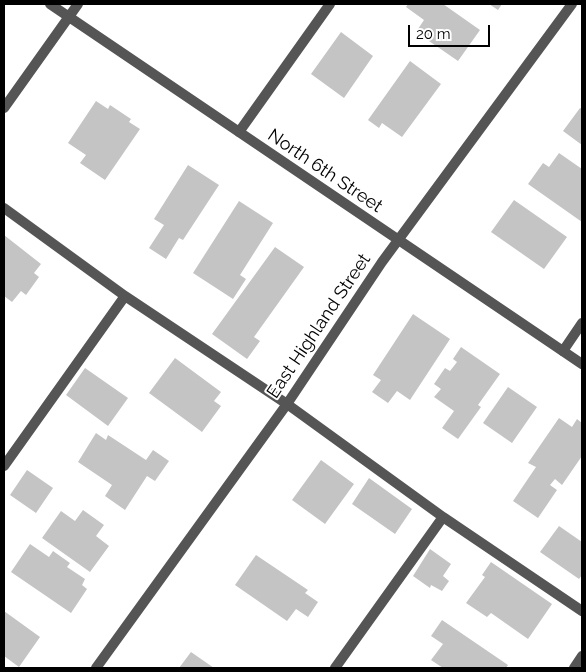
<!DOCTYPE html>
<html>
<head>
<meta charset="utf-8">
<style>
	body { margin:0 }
	#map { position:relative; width:586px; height:672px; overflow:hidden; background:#fff; font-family:Raleway,sans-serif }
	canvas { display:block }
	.frame { position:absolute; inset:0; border:5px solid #000; pointer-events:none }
	.scale { position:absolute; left:408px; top:25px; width:82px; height:22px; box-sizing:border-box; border:2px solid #000; border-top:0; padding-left:6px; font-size:15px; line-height:18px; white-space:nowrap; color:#000; -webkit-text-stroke:4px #fff; paint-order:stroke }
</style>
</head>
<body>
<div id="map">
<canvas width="586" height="672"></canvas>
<div class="frame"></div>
<div class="scale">20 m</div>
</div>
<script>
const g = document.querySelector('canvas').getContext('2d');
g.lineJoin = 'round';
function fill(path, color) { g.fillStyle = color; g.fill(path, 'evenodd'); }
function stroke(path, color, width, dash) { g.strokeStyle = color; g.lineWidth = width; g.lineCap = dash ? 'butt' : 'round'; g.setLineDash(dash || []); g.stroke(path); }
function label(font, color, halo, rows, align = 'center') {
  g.font = font + ' Raleway,sans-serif'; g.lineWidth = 4; g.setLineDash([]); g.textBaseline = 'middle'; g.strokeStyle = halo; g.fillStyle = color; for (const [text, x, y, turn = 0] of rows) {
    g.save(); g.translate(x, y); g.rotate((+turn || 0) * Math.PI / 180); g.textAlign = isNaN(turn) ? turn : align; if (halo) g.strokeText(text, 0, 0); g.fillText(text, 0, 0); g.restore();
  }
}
const building = new Path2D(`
	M408 4H443L480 30 458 61 416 32 424 20 406 7Z
	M489 4H502L498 10Z
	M341 32 373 56 344 98 311 74Z
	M410 61 441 84 402 137 382 123 379 128 368 120Z
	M96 101 108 109 110 105 131 119 129 122 140 129 105 180 80 163 86 155 68 143Z
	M580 108 582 109V145L563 131Z
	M559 153 582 169V222L528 184 543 163 549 167Z
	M188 165 219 185 183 240 179 238 166 259 149 248 164 225 154 219Z
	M514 200 567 237 544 269 491 232Z
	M239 201 273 223 240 275 246 279 233 299 193 273Z
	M4 235 41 264 34 273 39 277 26 295 21 291 12 302 4 296Z
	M275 247 304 267 254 337 260 341 247 359 212 334Z
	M413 314 450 339 410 400 397 391 388 403 372 392 381 380 373 375Z
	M461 347 500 374 478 405 481 407 458 439 442 428 454 411 434 397 441 389 434 384 445 368 450 371 457 362 453 359Z
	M175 358 221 392 214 401 221 406 202 432 149 393Z
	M85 368 128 398 108 426 66 395Z
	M508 387 537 407 512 443 483 423Z
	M559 418 572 427 577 419 582 423V456L562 485 555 479 550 485 557 490 538 518 513 501 536 467 528 463Z
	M96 433 106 440 108 435 146 460 153 450 169 461 155 481 147 476 125 510 105 496 112 485 78 462Z
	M321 460 354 484 325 524 292 500Z
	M27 470 53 488 36 513 10 495Z
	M369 478 412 509 395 534 352 504Z
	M83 510 104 525 96 536 109 546 90 572 42 538 61 511 75 521Z
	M559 526 582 542V575L579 579 540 552Z
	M30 544 49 557 53 551 70 563 67 567 85 579 82 585 87 589 71 613 11 572Z
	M430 549 451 564 443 576 449 581 442 591 431 585 430 588 413 576Z
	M256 555 308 590 305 593 318 602 308 617 296 609 287 621 235 585Z
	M491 562 552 604 528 639 491 613 487 617 466 603 485 577 482 575Z
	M4 611 40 637 19 667 4 656Z
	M442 620 508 665 506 668H443L431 660 443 644 431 636Z
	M191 652 214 668H179Z`);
const lane = new Path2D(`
	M239 132 330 4
	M4 208 125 296 287 404 443 517 582 611
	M563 351 582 323
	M4 466 125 296
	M335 668 443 517`);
const street = new Path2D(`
	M50 4 582 364
	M4 108 78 4
	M96 668 287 404 382 262 572 4
	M574 668 582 656`);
const streetNames = [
	["North 6th Street",325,171,34],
	["East Highland Street",319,326,-56]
];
fill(building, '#c4c4c4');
stroke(lane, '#555', 10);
stroke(street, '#555', 10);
label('18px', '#000', '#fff', streetNames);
</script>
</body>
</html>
